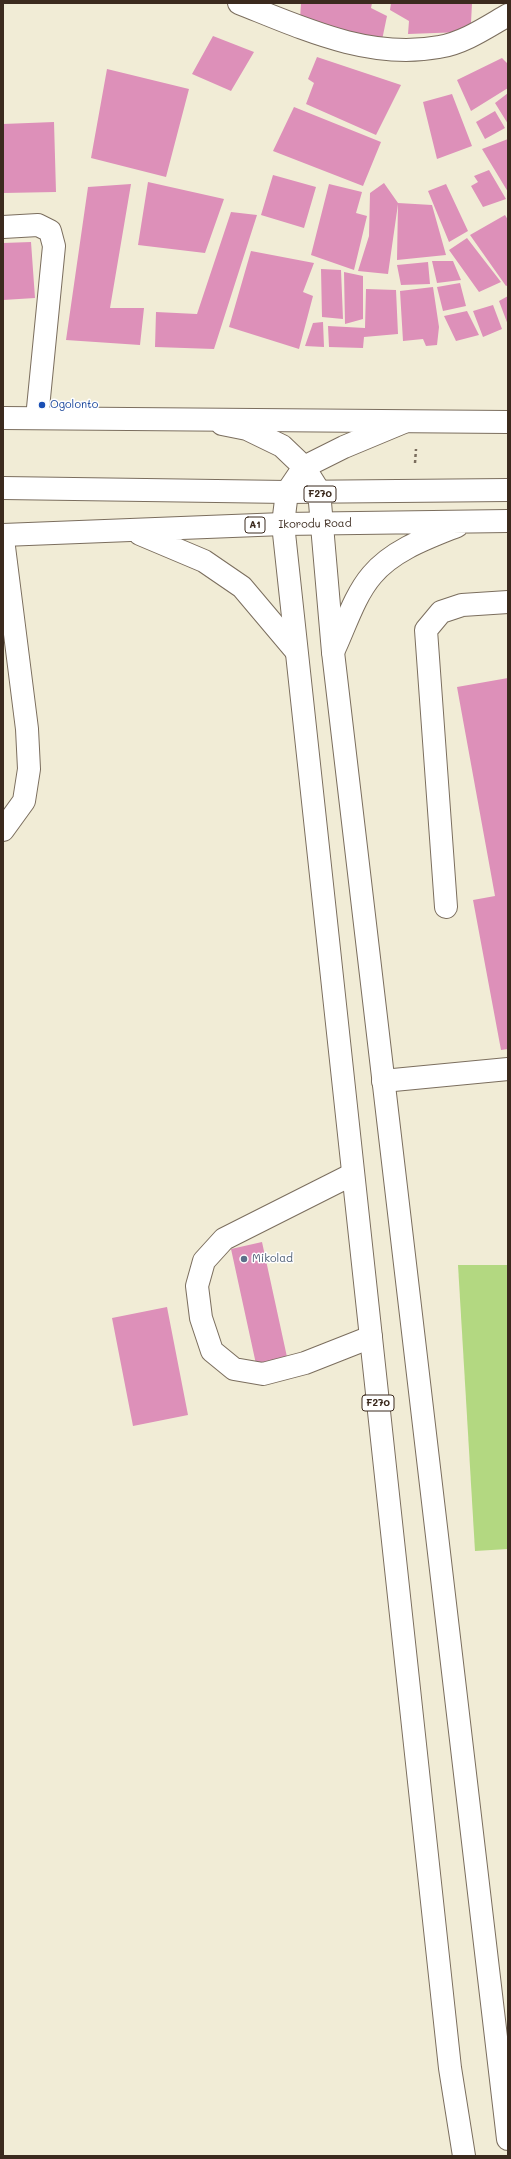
<!DOCTYPE html>
<html>
<head>
<meta charset="utf-8">
<style>
	body { margin:0 }
	#map { position:relative; width:511px; height:2159px; overflow:hidden; background:#f1ecd6; font-family:Mali,sans-serif }
	canvas { display:block }
	.frame { position:absolute; inset:0; border:4px solid #3b2a1e; pointer-events:none }
</style>
</head>
<body>
<div id="map">
<canvas width="511" height="2159"></canvas>
<div class="frame"></div>
</div>
<script>
const g = document.querySelector('canvas').getContext('2d');
g.lineJoin = 'round';
function fill(path, color) { g.fillStyle = color; g.fill(path, 'evenodd'); }
function stroke(path, color, width, dash) { g.strokeStyle = color; g.lineWidth = width; g.lineCap = dash ? 'butt' : 'round'; g.setLineDash(dash || []); g.stroke(path); }
function label(font, color, halo, rows, align = 'center') {
  g.font = font + ' Mali,sans-serif'; g.lineWidth = 3; g.setLineDash([]); g.textBaseline = 'middle'; g.strokeStyle = halo; g.fillStyle = color; for (const [text, x, y, turn = 0] of rows) {
    g.save(); g.translate(x, y); g.rotate((+turn || 0) * Math.PI / 180); g.textAlign = isNaN(turn) ? turn : align; if (halo) g.strokeText(text, 0, 0); g.fillText(text, 0, 0); g.restore();
  }
}
const green = new Path2D(`
	M458 1265H508V1549L475 1551Z`);
const building = new Path2D(`
	M301 3H372L371 8 387 16 382 40 300 20Z
	M391 3H472L471 23 463 32 408 34 409 21 390 10Z
	M213 36 254 52 231 91 192 74Z
	M317 57 401 85 376 135 306 104 314 83 308 79Z
	M502 58 508 64V88L471 111 457 80Z
	M107 69 189 89 166 177 91 158Z
	M508 93V124L495 103Z
	M452 94 472 146 437 159 423 102Z
	M294 107 381 142 363 186 273 151Z
	M495 111 505 128 485 139 476 122Z
	M54 122 56 192 3 193V124Z
	M508 139V192L482 149Z
	M489 170 506 199 483 207 471 186 478 182 474 176Z
	M273 175 316 187 304 228 261 215Z
	M148 182 224 199 205 253 138 245Z
	M384 183 398 203 432 205 446 255 397 260 398 204 388 274 358 271 369 236 370 193Z
	M131 184 110 308H144L140 345 66 340 88 187Z
	M329 184 362 192 356 213 367 216 354 270 311 255Z
	M446 184 468 231 449 242 428 191Z
	M231 212 257 215 214 349 155 347 156 312 197 314Z
	M505 215 508 220V285L506 286 470 235Z
	M467 238 501 282 479 292 449 250Z
	M31 242 35 298 3 300V243Z
	M251 251 314 263 303 292 313 296 299 349 229 327Z
	M432 261H453L461 280 437 283Z
	M428 262 430 284 401 285 397 265Z
	M321 269 341 270 343 319 322 317Z
	M344 272 363 276V319L345 324Z
	M460 283 466 306 443 311 437 287Z
	M433 287 439 327 437 345 426 346 423 339 403 341 400 291Z
	M366 289 396 290 398 334 364 337 363 348 329 347 328 326 365 328Z
	M508 296V325L499 301Z
	M493 305 502 329 483 337 473 311Z
	M467 311 479 335 456 341 444 316Z
	M323 322 324 347 305 346 313 323Z
	M508 678V1049L501 1050 473 900 495 896 457 687Z
	M262 1242 287 1357 256 1364 231 1249Z
	M167 1307 188 1415 133 1426 112 1318Z`);
const path = new Path2D(`
	M415 463 416 449`);
const minor = new Path2D(`
	M239 3C302 28 369 60 439 47 464 43 487 27 508 15
	M3 227 38 225 50 231 54 246 37 418
	M3 488 287 492 508 490
	M3 539 27 729 29 769 24 801 3 830
	M446 907 426 630 441 612 462 605 508 602
	M383 1081 508 1069
	M353 1174 224 1239 204 1261 197 1286 201 1318 212 1351 234 1369 263 1374 305 1363 371 1337`);
const major = new Path2D(`
	M404 422 344 447 304 467 287 492 283 524 450 2068 464 2156
	M222 424 247 429 282 446 304 467 319 491 333 652 508 2139`);
const highway = new Path2D(`
	M3 418 508 422
	M140 534 204 561 242 587 296 651
	M3 535 283 524 508 521
	M333 652C345 627 354 596 372 575 393 550 427 538 457 526`);
const markers = [
	[42,405,4,"#1a4fb4"],
	[244,1259,4,"#5c6f8a"]
];
const shields = [
	[320,494,32],
	[255,525,20],
	[378,1403,32]
];
const shieldNames = [
	["F270",320,494],
	["A1",255,525],
	["F270",378,1403]
];
const transitNames = [
	["Ogolonto",50,405]
];
const streetNames = [
	["Ikorodu Road",315,524,-1]
];
const serviceNames = [
	["Mikolad",252,1259]
];
fill(green, '#b3d881');
fill(building, '#dd90b9');
stroke(minor, '#7b6e5e', 24);
stroke(major, '#7b6e5e', 24);
stroke(highway, '#7b6e5e', 24);
stroke(path, '#7b6e5e', 2.5, [3, 3]);
stroke(minor, '#fff', 22);
stroke(major, '#fff', 22);
stroke(highway, '#fff', 22);
for (const [x, y, r, color] of markers) { const dot = new Path2D(); dot.arc(x, y, r, 0, 2 * Math.PI); g.fillStyle = color; g.fill(dot); stroke(dot, '#fff', 1.5); }
for (const [x, y, w] of shields) { const box = new Path2D(); box.roundRect(x - w / 2, y - 8, w, 16, 3); g.fillStyle = '#fff'; g.fill(box); stroke(box, '#3b2a1e', 1); }
label('bold 10px', '#3b2a1e', null, shieldNames);
label('11px', '#164399', '#fff', transitNames, 'left');
label('11px', '#3b2a1e', '#fff', streetNames);
label('11px', '#4e5e75', '#fff', serviceNames, 'left');
</script>
</body>
</html>
